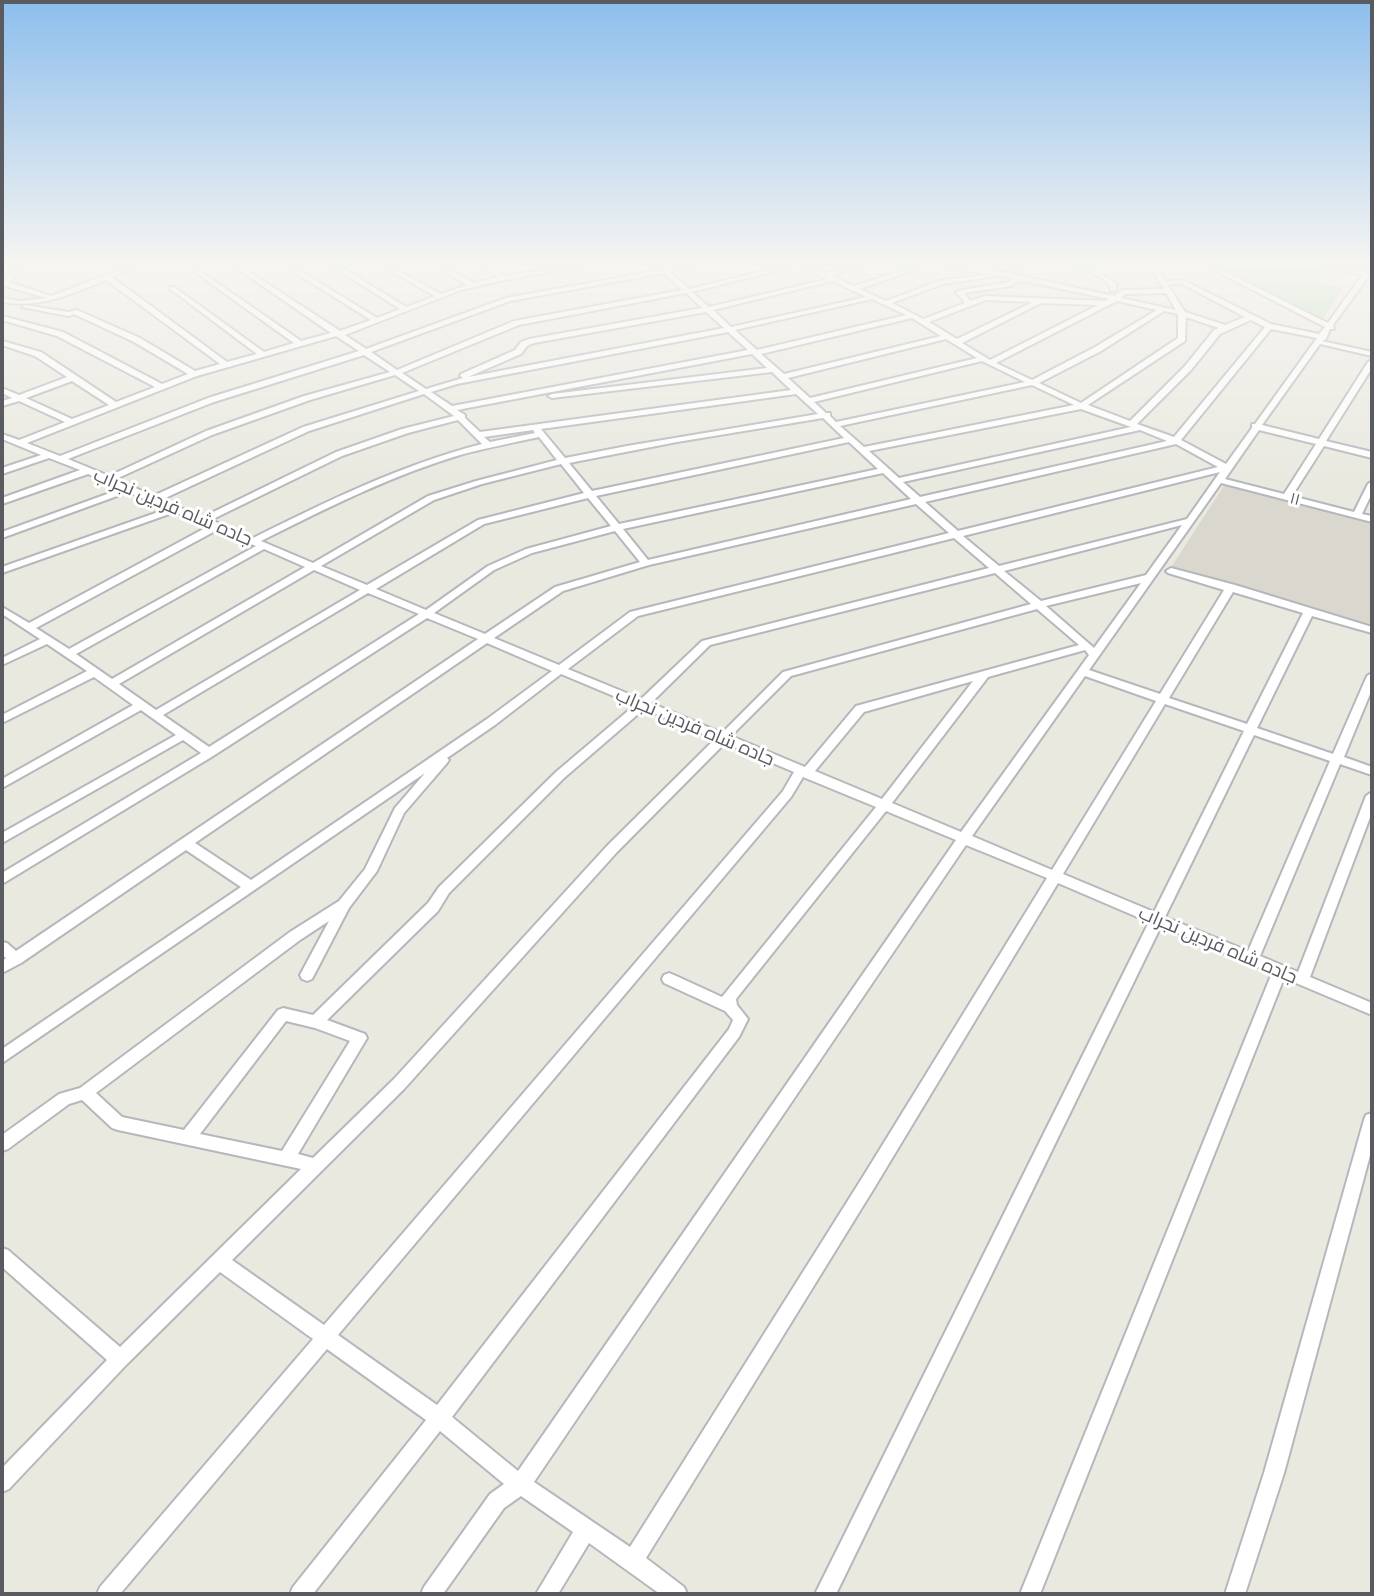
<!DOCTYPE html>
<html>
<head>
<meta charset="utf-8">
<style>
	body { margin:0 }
	#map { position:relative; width:1374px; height:1596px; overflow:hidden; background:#eae9e0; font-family:"Golos Text",sans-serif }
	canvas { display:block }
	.frame { position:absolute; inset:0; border:4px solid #595b60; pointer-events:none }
</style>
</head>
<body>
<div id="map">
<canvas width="1374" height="1596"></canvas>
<div class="frame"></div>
</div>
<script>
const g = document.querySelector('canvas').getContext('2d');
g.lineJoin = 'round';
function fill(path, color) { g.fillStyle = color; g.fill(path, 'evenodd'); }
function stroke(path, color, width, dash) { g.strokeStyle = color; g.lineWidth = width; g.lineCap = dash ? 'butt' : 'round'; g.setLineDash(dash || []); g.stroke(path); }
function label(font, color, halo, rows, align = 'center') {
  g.font = font + ' "Golos Text",Cairo,sans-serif'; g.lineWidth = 6; g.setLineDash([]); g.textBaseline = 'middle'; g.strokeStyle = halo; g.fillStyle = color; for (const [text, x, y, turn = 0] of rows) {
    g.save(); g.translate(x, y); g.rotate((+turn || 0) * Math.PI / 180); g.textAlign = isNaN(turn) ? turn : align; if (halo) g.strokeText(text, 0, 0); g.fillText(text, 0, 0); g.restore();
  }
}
const education = new Path2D(`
	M1225 484 1372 524V630L1170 569Z`);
const green = new Path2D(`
	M1214 265H1300L1324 270 1315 282 1343 288 1323 319Z`);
const pedestrian = new Path2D(`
	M1358 265H1362L1357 273H1353V272Z`);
const minor = new Path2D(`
	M18 265H25L9 282 51 296 122 269 134 265H144L112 277 227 362 257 354 170 289V287H174L264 352 294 343 196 273V271H200L301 341 331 333 232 265H239L340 331 371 320 283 265H291L377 318 400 309 330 265H338L406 307 435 296 380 265H388L441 294 467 285 435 265H443L474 283 498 277 481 265H488L505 276 574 265H589L504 280 461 290 345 335 366 349 506 298 660 270 659 268 662 266 667 269 702 265 670 272 689 289 788 265H799L692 292 709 307 828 279 821 277 820 275 801 265H809L826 273 855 265H865L832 276 854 286 919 265H928L860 289 886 301 942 280 994 274 997 276 943 284 892 303 923 319 965 303 956 292 957 291 1009 282 1011 280 1015 279 944 267 941 265 990 269 1114 296 1123 290 1164 289 1149 265H1155L1165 281 1183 280 1271 324 1319 334 1325 327 1204 265H1212L1328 323 1362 275 1316 265H1329L1372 274V276L1368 277 1333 325 1334 329H1330L1326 339 1322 341 1372 352V356L1320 344 1262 425 1319 439 1368 362 1372 360V368L1326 441 1372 452V458L1324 446 1292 496 1354 512 1368 484 1372 481V493L1362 514 1372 516V522L1221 483 1089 670 1160 694 1224 590 1168 573 1166 571 1171 568 1235 585 1372 627V633L1312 616 1257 728 1333 754 1367 676 1372 673V689L1344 757 1372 767V775L1340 764 1260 956 1298 972 1366 796 1372 792V812L1310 977 1372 1003V1015L1284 978 1040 1594H1020L1272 973 1161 926 836 1594H815L1149 922 1058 883 876 1185 646 1558 684 1587 687 1594H660L589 1543 558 1594H536L573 1532 521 1496 504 1508 443 1594H421L424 1587 490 1494 504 1484 440 1431 313 1594H290L293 1587 426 1420 327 1349 120 1594H97L100 1587 313 1339 220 1272 126 1365 9 1489 2 1492V1468L107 1360 2 1267V1248L8 1250 120 1347 301 1169 118 1130 112 1128 82 1100 69 1104 8 1149 2 1151V1135L59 1094 80 1088 290 932 339 901 365 869 395 808 425 773 2 1063V1049L241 887 186 850 21 963 2 973V961L6 958 2 955V942L7 943 16 951 478 639 427 618 213 756 2 884V873L201 753 183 740 2 843V833L176 735 141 710 2 788V779L133 705 94 677 2 723V715L87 671 47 644 2 665V658L40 639 2 614V607L29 623 209 526 175 512 2 573V567L167 509 128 492 2 538V532L121 489 88 474 2 504V498L80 470 49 458 2 474V468L41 455 2 439V434L19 440 65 422 19 401 2 406V401L12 398 2 393V388L19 395 67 377 35 356 2 345V341L41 352 116 402 155 387 57 336 2 320V316L63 332 162 384 188 374 134 342 74 314 68 316 22 307 26 305 68 312 77 310 140 338 195 371 220 364 106 280C72 294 39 309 2 302V298L19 301 46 298 5 286 2 287V281ZM664 273 682 290 514 321 397 370 371 352 510 301ZM833 281 866 297 731 327 713 310ZM1024 281 1109 299 1105 301 985 296 970 301 964 293 1012 286 1016 282ZM1180 283 1245 317 1225 325 1185 312 1168 285ZM686 293 702 308 529 339 521 342 515 350 461 374 460 376 463 378 426 389 402 373 519 325ZM1166 293 1176 310 1121 298 1125 294ZM872 299 906 315 757 350 735 330ZM986 300 1033 302 957 339 929 322ZM1117 301 1157 310 1095 347 1032 380 996 363ZM1041 303 1098 305 990 360 962 343ZM1164 311 1178 314V338L1081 403 1039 383 1101 351ZM706 312 724 328 468 377 521 354 527 346 534 343ZM1186 317 1219 328 1214 330 1185 366 1130 421 1088 405 1185 341ZM912 318 941 336 784 374 761 354ZM1251 320 1265 327 1174 437 1137 424 1191 370 1220 334ZM1271 329 1317 338 1255 424H1252V428L1226 464 1181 440ZM728 332 748 350 452 406 431 392 457 384ZM336 336 359 351 208 398 60 456 27 443 197 376ZM946 339 977 358 810 398 788 378ZM752 354 767 368 552 394 548 396 552 398 772 372 791 390 480 432 465 418V415L457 410ZM364 355 390 372 304 396 206 431 109 476 68 459 214 402ZM982 361 1025 382 836 422 830 416V413H826L814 402ZM395 375 419 391 303 427 153 496 116 479 212 435 310 400ZM72 381 109 405 72 419 26 398ZM1032 385 1074 405 864 447 840 426ZM424 394 454 416 402 429 336 452 203 517 161 500 309 431ZM796 394 818 414 627 446 565 458 541 429ZM1081 409 1131 427 899 478 869 451ZM823 418 844 438 592 491 569 463 677 442ZM458 420 482 444C401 465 327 501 253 538L211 520 342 456 408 433ZM533 430 535 433 490 442 484 437ZM1140 430 1167 441 920 497 903 482ZM1259 430 1316 444 1284 494 1225 479ZM539 437 557 460 476 481 428 496 313 563 261 541C325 509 390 476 460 455 486 448 512 443 539 437ZM849 442 878 469 619 524 596 496ZM1176 444 1218 467 958 531 925 502ZM561 464 584 493 478 520 367 585 321 566 434 500 482 484ZM1220 472 1187 519 999 566 963 536ZM883 473 911 499 648 560 623 529ZM588 498 611 526 526 549 488 566 426 610 376 589 484 524ZM916 504 949 533 630 612 559 665 494 638 563 591 649 565ZM1182 525 1146 575 1041 601 1004 571ZM217 530 256 546 69 649 36 628ZM615 531 640 562 555 587 485 634 434 613 494 570 532 553ZM954 538 989 568 702 641 641 699 568 669 638 616ZM264 549 305 567 112 679 76 654ZM314 570 360 590 156 710 119 684ZM995 573 1031 604 783 672 722 733 651 703 710 645ZM1141 583 1094 648 1046 606ZM1233 592 1303 613 1247 724 1169 698ZM368 593 419 614 209 747 163 715ZM1037 609 1079 645 856 706 805 767 731 736 791 676ZM487 643 552 671 487 719 251 880 195 843ZM1085 650 1089 655 961 832 892 803 988 677ZM561 674 635 705 556 772 439 887 428 903 313 1015 283 1008 278 1010 184 1130 122 1117 96 1093 300 940 329 921 300 975 302 979 307 981 312 979 349 908 377 871 404 813 447 763 449 760 447 758 495 725ZM1085 676 1156 701 1052 870 972 836ZM973 681 882 799 815 771 864 712ZM1165 704 1244 731 1154 912 1063 874ZM644 709 715 739 607 846 394 1079 313 1158 298 1154 367 1038 365 1034 327 1020 438 911 449 893 564 778ZM1254 735 1330 761 1248 951 1165 917ZM725 743 794 772 783 791 324 1325 232 1260 404 1089 617 852ZM803 777 876 807 722 997 674 975 669 973 664 975 662 979 664 983 725 1011 733 1020 729 1029 437 1405 338 1335 791 797ZM886 811 956 840 518 1471 452 1417 739 1037 748 1019 737 1005 736 999ZM966 845 1047 878 864 1175 630 1547 534 1482ZM286 1021 315 1028 350 1041 282 1151 200 1134Z
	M1021 265H1030L1016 271 1013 269Z
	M1070 265C1087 265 1103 273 1116 284V290L1111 291 1110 286 1101 277Z
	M1372 1113V1148L1284 1473 1245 1594H1225L1264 1473 1364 1120 1366 1115Z`);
const farStreetnames = [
	["۱۱",1295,499,14]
];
const streetNames = [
	["جاده شاه فردین نجراب",173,507,23],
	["جاده شاه فردین نجراب",695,727,23],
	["جاده شاه فردین نجراب",1218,945,23]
];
fill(education, '#dad8ce');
fill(green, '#bee0c1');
stroke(pedestrian, '#b6b7bc', 3);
stroke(minor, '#b6b7bc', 4);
fill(pedestrian, '#fff');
fill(minor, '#fff');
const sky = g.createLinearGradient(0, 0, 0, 488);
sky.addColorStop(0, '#8dbeed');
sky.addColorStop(0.54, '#f6f5f1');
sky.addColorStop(1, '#f6f5f100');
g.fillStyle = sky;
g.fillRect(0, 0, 1374, 488);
label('16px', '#595b60', '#fff', farStreetnames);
label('19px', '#595b60', '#fff', streetNames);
</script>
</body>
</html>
